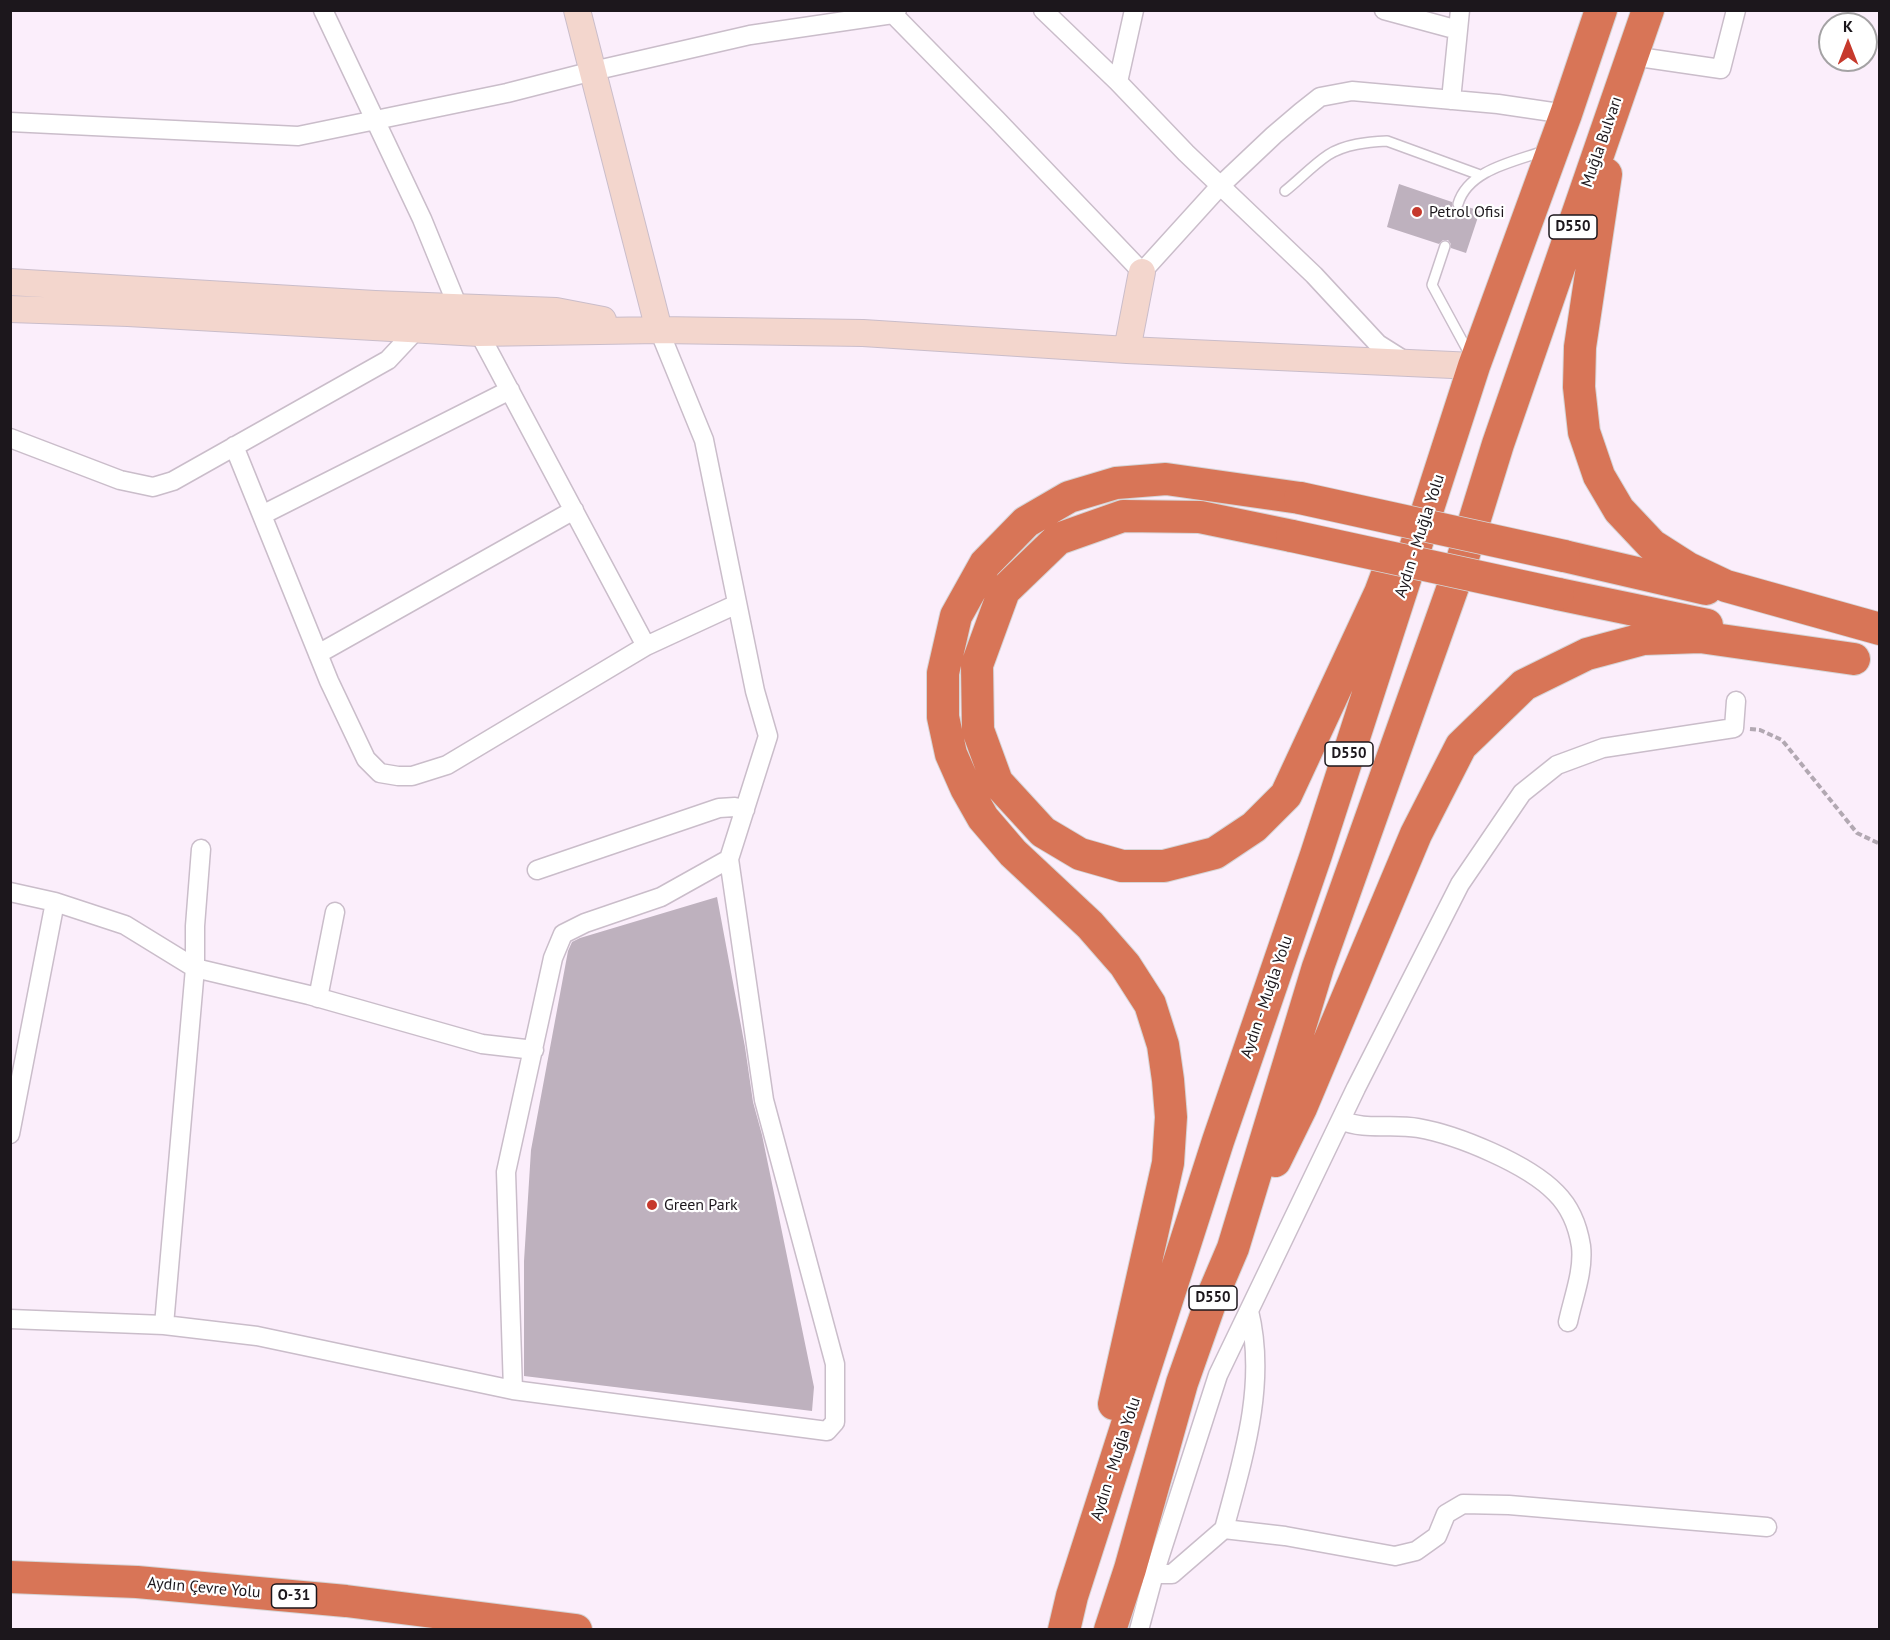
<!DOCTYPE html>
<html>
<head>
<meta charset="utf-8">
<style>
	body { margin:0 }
	#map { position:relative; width:1890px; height:1640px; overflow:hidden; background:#fbeefb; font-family:"PT Sans",sans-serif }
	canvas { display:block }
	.frame { position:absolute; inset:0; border:12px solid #1c171c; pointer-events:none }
	.north { position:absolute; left:1818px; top:12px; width:60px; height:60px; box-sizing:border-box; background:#fff; border:2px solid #a4a2a4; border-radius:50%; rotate:0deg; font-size:16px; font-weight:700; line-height:24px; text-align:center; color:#1c171c }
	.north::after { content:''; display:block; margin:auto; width:21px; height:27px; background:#c6392c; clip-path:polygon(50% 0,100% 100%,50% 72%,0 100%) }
</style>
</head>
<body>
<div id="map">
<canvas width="1890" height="1640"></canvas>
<div class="frame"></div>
<div class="north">K</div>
</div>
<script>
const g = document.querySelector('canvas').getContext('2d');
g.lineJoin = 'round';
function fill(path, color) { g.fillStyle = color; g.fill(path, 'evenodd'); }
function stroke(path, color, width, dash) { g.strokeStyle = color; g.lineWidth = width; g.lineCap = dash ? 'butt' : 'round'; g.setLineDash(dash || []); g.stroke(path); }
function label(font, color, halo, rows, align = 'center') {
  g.font = font + ' "PT Sans",sans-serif'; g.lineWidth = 4.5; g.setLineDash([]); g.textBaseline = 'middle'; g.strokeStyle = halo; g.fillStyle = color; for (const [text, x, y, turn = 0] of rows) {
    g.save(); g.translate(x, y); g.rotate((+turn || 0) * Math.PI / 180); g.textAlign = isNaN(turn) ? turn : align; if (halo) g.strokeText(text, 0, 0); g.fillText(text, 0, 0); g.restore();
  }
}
const building = new Path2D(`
	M1399 184 1452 202V207L1456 210H1461L1465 206 1480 211 1466 253 1451 248V244L1448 240H1443L1439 244 1387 227Z
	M717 897 745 1047 753 1102 762 1135 814 1387 812 1411 524 1376V1261L531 1150 568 951 572 942 580 938Z`);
const path = new Path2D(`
	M1750 729 1760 730 1782 740 1857 833 1880 844`);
const lane = new Path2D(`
	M1285 191C1299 180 1313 165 1328 155 1345 144 1368 142 1387 141L1480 175
	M1458 204C1468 170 1513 162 1544 151
	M1445 246 1432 285 1470 355`);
const street = new Path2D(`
	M323 10 422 219 458 307
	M1043 10 1118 82 1186 153 1314 275 1378 344 1405 361
	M1384 10 1458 30
	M893 14 997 120 1142 272 1220 186 1274 135 1301 112 1320 97 1352 91 1498 104 1566 114
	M1632 56 1721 69 1736 10
	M1118 82 1134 10
	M1451 100 1460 10
	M10 122 298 136 507 93 593 71 750 35 893 14 897 10
	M10 438 120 480 153 487 173 481 388 360 417 329
	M234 446 329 681 366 759 380 773 398 776H412L447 765 646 646 479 333
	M262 515 510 390
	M646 646 737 604
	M318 654 574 510
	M537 870 719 808 735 807 745 810
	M10 892 55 902 125 925 195 968 309 995 482 1044 534 1050
	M318 998 335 912
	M1341 1120C1365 1131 1392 1123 1418 1128 1458 1135 1528 1164 1556 1193 1570 1207 1578 1227 1581 1246 1584 1271 1573 1298 1568 1322
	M10 1134 55 902
	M10 1319 164 1325 257 1336 513 1390 827 1431 835 1422V1364L764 1100 729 859
	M164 1325 195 968V926L201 849
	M513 1390 506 1172 553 958 563 934 585 923 661 897 729 859 768 736 755 691 704 440 659 330
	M1224 1529C1243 1459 1267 1384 1249 1311
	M1144 1572 1154 1574H1172L1224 1529 1285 1536 1395 1556 1416 1551 1437 1536 1446 1514 1463 1504 1509 1505 1767 1527
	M1139 1630 1154 1574 1218 1375 1356 1088 1460 884 1522 793 1557 765 1603 748 1734 728 1736 701`);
const secondary = new Path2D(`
	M577 10 659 330
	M10 282 375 304 556 311 603 320
	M10 309 128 313 479 333 659 330 863 333 1127 350 1474 366
	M1127 350 1142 272`);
const highway = new Path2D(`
	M1606 174 1580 347 1579 387 1584 432 1599 476 1619 510 1652 545 1688 568 1726 586 1880 629
	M1292 536 1200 517 1123 516 1058 539 1004 591 977 665 978 730 997 782 1043 832 1080 854 1122 866H1164L1215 853 1254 827 1286 795 1380 593 1389 569
	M1564 556 1706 589
	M1558 594 1707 625
	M1275 1161 1301 1108 1416 834 1461 746 1524 685 1587 654 1643 639 1700 637 1854 659
	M1114 1404 1168 1163 1171 1117 1168 1080 1163 1045 1150 1004 1125 965 1090 925 1013 853 983 818 966 788 951 754 943 717V673L956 616 985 564 1026 522 1069 497 1116 483 1166 479 1300 498
	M10 1577 137 1582 346 1601 576 1630
	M1064 1630 1072 1596 1218 1141 1316 855 1474 366 1566 114 1601 10
	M1110 1630 1130 1569 1182 1383 1213 1295 1233 1248 1318 967 1460 567 1498 444 1648 10`);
const highwayBridge = new Path2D(`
	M1300 498 1564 556
	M1292 536 1558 594`);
const markers = [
	[1417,212,6,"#c6392c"],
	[652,1205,6,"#c6392c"]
];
const shields = [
	[1573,227,48],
	[1349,754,48],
	[1213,1298,48],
	[294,1596,45]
];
const shieldNames = [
	["D550",1573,227],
	["D550",1349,754],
	["D550",1213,1298],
	["O-31",294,1596]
];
const streetNames = [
	["Muğla Bulvarı",1602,142,-71],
	["Aydın - Muğla Yolu",1420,536,-72],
	["Aydın - Muğla Yolu",1267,997,-71],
	["Aydın - Muğla Yolu",1116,1459,-72],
	["Aydın Çevre Yolu",204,1588,5]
];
const poiNames = [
	["Petrol Ofisi",1429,212],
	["Green Park",664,1205]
];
fill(building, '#beb1be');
stroke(lane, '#cabdca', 12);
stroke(street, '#cabdca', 21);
stroke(secondary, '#cabdca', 28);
stroke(highway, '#d6d5d6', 34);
stroke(path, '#b2a8b2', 4, [6, 3]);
stroke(lane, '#fff', 9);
stroke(street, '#fff', 18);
stroke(secondary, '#f3d6cd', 26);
stroke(highway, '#d87557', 32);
stroke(highwayBridge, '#d6d5d6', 34, []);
stroke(highwayBridge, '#d87557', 32);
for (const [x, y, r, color] of markers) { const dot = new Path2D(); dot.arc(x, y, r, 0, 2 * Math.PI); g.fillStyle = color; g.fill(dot); stroke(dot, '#fff', 2); }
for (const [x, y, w] of shields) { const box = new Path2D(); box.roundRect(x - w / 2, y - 12, w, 24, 4.5); g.fillStyle = '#fff'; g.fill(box); stroke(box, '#1c171c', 1.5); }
label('bold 15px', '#1c171c', null, shieldNames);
label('16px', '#1c171c', '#fff', streetNames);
label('16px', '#1c171c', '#fff', poiNames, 'left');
</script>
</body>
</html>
